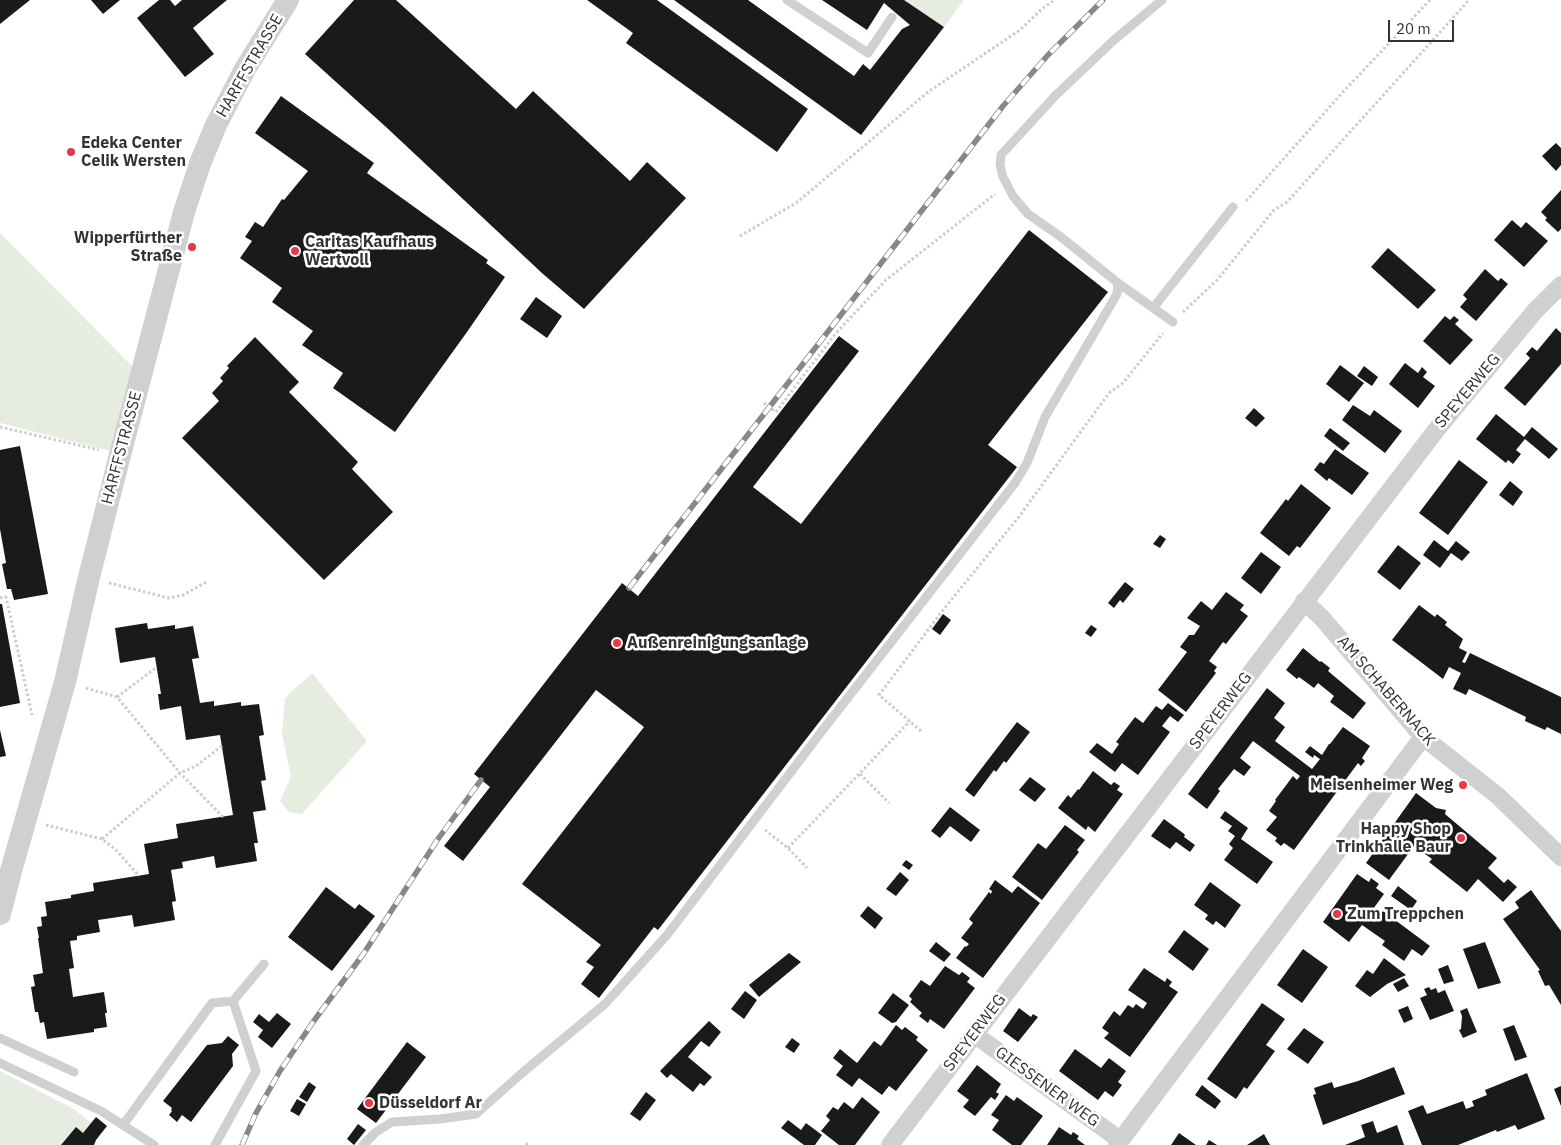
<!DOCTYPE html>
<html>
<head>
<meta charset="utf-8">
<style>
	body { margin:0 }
	#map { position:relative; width:1561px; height:1145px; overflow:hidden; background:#fff; font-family:"IBM Plex Sans",sans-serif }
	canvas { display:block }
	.scale { position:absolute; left:1388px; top:20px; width:66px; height:22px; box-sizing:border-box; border:2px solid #333; border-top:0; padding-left:6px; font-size:15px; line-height:18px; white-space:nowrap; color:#333; -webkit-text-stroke:4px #fff; paint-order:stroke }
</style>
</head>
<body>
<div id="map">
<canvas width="1561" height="1145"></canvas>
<div class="scale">20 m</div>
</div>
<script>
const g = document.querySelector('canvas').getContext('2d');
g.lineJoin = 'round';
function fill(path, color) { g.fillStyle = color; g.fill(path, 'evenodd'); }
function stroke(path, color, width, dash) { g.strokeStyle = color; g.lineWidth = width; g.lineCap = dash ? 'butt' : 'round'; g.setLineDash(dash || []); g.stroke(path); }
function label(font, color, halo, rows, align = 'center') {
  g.font = font + ' "IBM Plex Sans",sans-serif'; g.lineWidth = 5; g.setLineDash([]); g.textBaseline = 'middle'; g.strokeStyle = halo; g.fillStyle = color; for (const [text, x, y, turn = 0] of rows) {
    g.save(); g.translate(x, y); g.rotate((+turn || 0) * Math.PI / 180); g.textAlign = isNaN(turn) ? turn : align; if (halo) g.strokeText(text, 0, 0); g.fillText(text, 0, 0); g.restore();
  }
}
const green = new Path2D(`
	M904 0H964L944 27Z
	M0 233 133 367 110 451 0 423Z
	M312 673 367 741 302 814 289 812 280 801 291 777 282 734 285 698Z
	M0 1071 74 1109 91 1123 74 1145H0Z`);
const building = new Path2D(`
	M0 0H30L0 24Z
	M91 0H120L103 14Z
	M159 0H170L175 6 182 0H227L193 28 214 54 185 77 137 18Z
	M354 0H396L516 109 533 91 630 181 647 162 686 198 584 309 543 274 386 127 305 54Z
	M587 0H657L808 109 777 152 626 43 633 33Z
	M674 0H748L854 76 863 64 870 70 902 29 910 25 884 3 867 30 822 0H904L944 27 861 135Z
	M281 96 374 163 367 173 488 260 486 263 505 277 467 332 395 432 333 388 343 373 302 345 313 331 272 302 282 288 240 258 252 241 245 237 255 222 263 227 282 199 284 200 308 171 255 133Z
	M1556 143 1561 148V165L1556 171 1542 156Z
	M1561 190V229L1558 232 1545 220 1547 218 1541 212Z
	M1512 220 1521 228 1526 222 1548 241 1524 267 1494 240Z
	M1029 230 1108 292 988 445 1017 467 658 930 654 927 599 998 581 984 594 967 586 962 601 945 522 884 644 727 596 690 463 861 444 846 490 787 474 774 622 583 638 596 839 336 859 351 753 487 801 524Z
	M1388 248 1436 290 1418 309 1371 267Z
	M1485 269 1498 281 1501 278 1508 284 1476 321 1460 307 1467 299 1463 295Z
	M536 297 562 316 547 338 520 319Z
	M1445 316 1450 320 1454 316 1459 320 1455 324 1473 340 1450 365 1423 341Z
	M1556 328 1561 333V364L1525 406 1504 388 1530 358 1526 354 1532 347 1537 351Z
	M255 337 299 382 289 392 358 462 352 469 393 512 324 580 182 438 219 401 212 393 223 381 220 378 229 368 227 366Z
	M1405 363 1418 373 1422 367 1427 372 1423 377 1435 386 1418 408 1389 384Z
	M1340 365 1364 383 1349 402 1326 384Z
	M1364 366 1378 377 1372 386 1357 376Z
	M1353 405 1370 416 1374 410 1402 431 1385 453 1342 420Z
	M1254 408 1265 418 1256 427 1245 418Z
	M1496 414 1524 437 1532 427 1558 449 1549 459 1525 439 1516 450 1521 454 1513 464 1508 460 1506 463 1476 439Z
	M1330 428 1350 443 1343 451 1324 436Z
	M20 446 48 594 14 600 11 589H7L2 564 6 563 0 529V450Z
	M1335 449 1369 473 1352 495 1329 478 1327 481 1314 470 1320 462 1324 464Z
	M1459 460 1488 482 1448 535 1419 513Z
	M1510 481 1523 492 1513 506 1499 495Z
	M1301 484 1331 508 1300 548 1297 546 1289 556 1260 533 1286 499 1288 501Z
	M1160 535 1166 539 1160 548 1153 544Z
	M1434 540 1448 551 1456 541 1470 552 1462 561 1451 553 1440 568 1423 555Z
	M1398 545 1421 563 1400 590 1377 572Z
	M1261 552 1281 567 1261 594 1241 578Z
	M1125 582 1134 589 1123 603 1120 600 1114 608 1108 603Z
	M1226 592 1244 605 1240 610 1248 616 1226 644 1223 642 1209 661 1217 667 1214 671 1216 673 1186 712 1158 690 1187 652 1180 647 1189 635H1194L1200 626 1187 618 1201 601 1212 610Z
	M0 604H2L20 703 0 707Z
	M1419 605 1435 617 1437 614 1447 622 1445 625 1463 639 1459 648 1467 652 1462 662 1465 663 1470 653 1561 697V734L1547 727 1545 730 1525 721 1526 717 1469 689 1466 695 1453 689 1461 673 1449 667 1443 679 1392 640Z
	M943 614 951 620 940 635 932 629Z
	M147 623 148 629 175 625V629L193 626 199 658 192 659 200 703 214 701V706L241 702V706L259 704 264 735 259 736 266 780 261 781 266 810 253 812 258 843H254L257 861 216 868 214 856 182 862 183 868 171 870 176 901 172 902 175 920 134 927 132 915 98 920 100 932 77 936V940L70 941 74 968 69 969 73 997 104 992 107 1013H105L107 1027 94 1029V1032L47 1039 44 1022 40 1023 38 1012H35L31 987 35 986 33 975 43 973 38 938H39L37 927 42 926 41 917 47 916 45 902 71 898V895L94 891 93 883 149 874 144 844 178 838 176 824 233 815 220 735 186 740 181 706 160 710 158 694H161L155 657 120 663 115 628Z
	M1091 625 1097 629 1091 637 1085 633Z
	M1303 648 1320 662 1321 661 1330 668 1328 671 1366 703 1353 719 1330 702 1334 696 1318 683 1314 688 1299 677 1297 679 1286 670Z
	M1267 688 1285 703 1274 718 1285 727 1275 741 1312 769 1320 759 1314 755 1313 758 1305 752 1310 746 1322 755 1329 744H1330L1343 727 1370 746 1362 758 1365 761 1361 766 1358 763 1294 850 1284 843 1281 846 1275 841 1277 838 1266 830 1277 817 1269 811 1276 801 1275 800 1293 776 1297 780 1300 776 1253 741 1240 758 1251 767 1244 776 1234 769 1218 789 1220 791 1207 809 1188 794Z
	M1168 703 1184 715 1178 722 1170 716 1162 726 1170 732 1138 775 1122 763 1115 772 1089 752 1097 743 1112 754 1119 744 1116 742 1135 717 1143 723 1156 706 1162 710Z
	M1017 722 1030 732 1006 763 1004 761 996 772 994 770 974 797 965 790Z
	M0 730 6 756 0 757Z
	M1093 771 1111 785 1114 782 1120 786 1117 790 1123 794 1095 832 1088 826 1086 830 1058 808 1068 795 1071 798 1078 789 1079 790Z
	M1030 777 1046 789 1035 802 1019 790Z
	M1416 793 1436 808 1446 810 1445 814 1497 858 1488 868 1504 883 1508 879 1517 887 1503 902 1478 879 1467 892 1429 862 1432 859 1414 846 1389 880 1366 863Z
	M950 807 980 830 971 842 950 826 940 838 931 831Z
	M1225 811 1248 828 1241 839 1273 862 1257 884 1224 860 1233 848 1229 844 1235 836 1228 831 1232 826 1220 818Z
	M1164 819 1183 833 1185 835 1184 837 1195 845 1190 852 1176 842 1170 849 1151 836Z
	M1065 825 1085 840 1077 850 1079 852 1042 900 1012 877 1038 843 1046 849Z
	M906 860 913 865 909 870 902 865Z
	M900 872 909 880 896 896 886 889Z
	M1357 874 1369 882 1371 878 1379 884 1376 888 1384 894 1368 916 1375 922 1383 911 1430 946 1422 956 1412 949 1404 961 1382 945 1385 941 1362 925 1349 942 1323 922Z
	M995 880 1012 893 1018 886 1040 903 983 978 956 958 965 946 966 947 969 944 961 938 973 923 969 919 989 892 991 894 992 891 989 889Z
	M1210 882 1241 905 1225 928 1216 921 1213 925 1205 919 1208 915 1194 905Z
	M1398 886 1417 901 1411 910 1391 896Z
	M326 887 355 909 359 904 375 916 332 971 288 937Z
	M1531 890 1561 931V1005L1549 985 1545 986 1538 971 1540 970 1503 919 1519 908 1515 902Z
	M868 906 883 918 875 929 860 916Z
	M1184 930 1209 949 1193 971 1168 952Z
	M936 942 951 954 944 962 929 951Z
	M1485 942 1501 983 1478 989 1463 949Z
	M1303 949 1328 967 1302 1003 1277 985Z
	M789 953 801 962 759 997 749 985Z
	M1384 958 1406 975 1387 984 1370 997 1355 986 1367 970 1373 974Z
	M1448 965 1454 981 1444 984 1438 969Z
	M945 966 959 975 962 972 970 978 967 982 975 988 944 1029 930 1019 928 1023 919 1016 922 1013 910 1002 912 999 909 996 921 980 930 986Z
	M1144 968 1165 982 1167 978 1172 982 1169 986 1178 992 1130 1057 1104 1038 1109 1033 1102 1028 1114 1011 1120 1016 1128 1005 1133 1008 1136 1004 1143 1009 1147 1003 1128 990Z
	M1404 978 1409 986 1398 992 1393 984Z
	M1429 987 1431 990 1436 988 1438 993 1445 990 1454 1011 1430 1020 1420 998 1427 995 1424 989Z
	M745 991 757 1000 744 1019 731 1009Z
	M893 993 909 1005 896 1022 892 1023 878 1013Z
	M1262 1003 1285 1019 1266 1045 1275 1051 1247 1089 1244 1087 1236 1099 1207 1079Z
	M1408 1006 1413 1019 1404 1023 1398 1010Z
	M1019 1008 1031 1017 1033 1014 1038 1017 1018 1042 1003 1031Z
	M1467 1008 1477 1032 1463 1038 1459 1030 1461 1029 1462 1016 1460 1011Z
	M277 1013 291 1024 272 1048 258 1037 263 1030 253 1022 259 1014 269 1022Z
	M709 1021 721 1032 709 1047 701 1041 688 1057 712 1077 704 1086 700 1083 693 1092 671 1074 667 1078 660 1071Z
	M896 1025 902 1030 905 1027 918 1037 916 1040 928 1050 896 1091 889 1086 882 1095 859 1078 852 1087 836 1075 843 1066 833 1058 840 1049 857 1063 874 1041 881 1046Z
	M1514 1025 1527 1057 1515 1061 1503 1029Z
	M1304 1028 1324 1042 1308 1064 1287 1049Z
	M228 1036 239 1045 232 1054 233 1066 191 1122 182 1115 177 1122 169 1115 172 1111 171 1110 172 1108 163 1101 207 1045 222 1043Z
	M792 1038 800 1044 794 1053 785 1047Z
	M407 1042 426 1057 376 1123 357 1109Z
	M1075 1049 1101 1068 1109 1058 1126 1071 1118 1082 1122 1085 1113 1097 1105 1091 1098 1100 1059 1071Z
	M977 1065 1001 1084 996 1092 999 1094 995 1100 991 1097 975 1116 963 1107 969 1100 957 1091Z
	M1394 1067 1405 1094 1323 1125 1313 1095 1316 1094 1314 1088 1332 1082 1334 1088 1358 1081Z
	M1527 1073 1545 1119 1518 1130 1515 1125 1497 1132 1496 1130 1458 1145H1422L1408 1111 1423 1105 1427 1114 1463 1101 1466 1109 1474 1106 1472 1101 1487 1095 1485 1090Z
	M309 1082 316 1087 307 1102 299 1097Z
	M1202 1085 1221 1101 1215 1109 1195 1095Z
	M1561 1086V1106L1554 1089Z
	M646 1092 656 1100 640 1121 630 1114Z
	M1006 1095 1014 1101 1017 1097 1043 1116 1021 1145H1012L992 1130 999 1120 991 1115Z
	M862 1097 880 1112 855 1145H839L821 1131 830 1120 826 1116 833 1107 838 1110 844 1102 853 1109Z
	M297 1099 306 1104 299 1116 290 1111Z
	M96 1117 107 1126 96 1140 94 1145H61L76 1127 83 1133Z
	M788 1120 801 1130 806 1123 822 1135 815 1145H804L781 1128Z
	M1373 1121 1377 1133 1397 1125 1404 1145H1345L1365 1137 1361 1125Z
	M358 1124 366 1130 354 1145 347 1139Z
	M1059 1127 1071 1135 1073 1132 1079 1136 1077 1139 1085 1145H1047Z
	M1179 1133 1196 1145H1171Z
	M1264 1134 1270 1145H1247Z
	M1209 1140 1217 1145H1206Z`);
const path = new Path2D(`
	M1246 201 1342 93 1430 0
	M740 236 796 203 928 92 1020 30 1043 8 1055 0
	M1183 312 1217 280 1274 210 1287 202 1469 0
	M764 403 776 412 836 333 886 280 995 194
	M0 427 99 450
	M109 583 169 598 183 595 208 581
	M0 598 6 597 32 715
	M86 688 117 697 180 773 223 817
	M117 697 157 667
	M921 731 879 695 947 605 1018 518 1109 393 1123 383 1163 333
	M860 774 889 803
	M46 825 102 839 116 850 139 876
	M765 830 788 848 807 868
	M102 839 180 773 196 766 222 746
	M788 848 910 721
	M526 1145 529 1142`);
const service = new Path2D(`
	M787 0 868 53 892 17
	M1118 283 1173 322
	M1153 308 1233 207
	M0 1038 74 1072
	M0 1063 101 1111 154 1145
	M123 1125 212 1003 233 1001 264 964
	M215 1145 256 1071 233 1001
	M363 1145 376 1132 392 1122 440 1119 476 1114 522 1073 605 1004 667 935 825 727 1015 483 1027 463 1045 417 1117 294 1118 283 1061 237 1028 214 1013 196 1003 177 1000 165 1001 155 1056 95 1114 40 1162 0`);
const minor = new Path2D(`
	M1304 601 1322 618 1423 737 1498 796 1561 857
	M974 1034 1120 1140
	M890 1145 1437 429 1535 311 1561 285
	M1117 1145 1423 737`);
const tertiary = new Path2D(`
	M0 914 11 871 65 682 89 577 120 455 184 212 201 161 216 125 245 69 288 0`);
const rail = new Path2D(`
	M629 588 1003 106 1048 55 1103 0
	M242 1145 256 1113 280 1071 313 1022 364 953 438 839 481 780`);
const markers = [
	[71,152,5,"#e63946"],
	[192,247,5,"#e63946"],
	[295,251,5,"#e63946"],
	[617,643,5,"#e63946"],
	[1463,785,5,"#e63946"],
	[1461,838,5,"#e63946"],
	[1337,914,5,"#e63946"],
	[369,1103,5,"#e63946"]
];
const streetNames = [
	["HARFFSTRASSE",250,66,-60],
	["SPEYERWEG",1468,391,-50],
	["HARFFSTRASSE",122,448,-75],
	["AM SCHABERNACK",1386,691,49],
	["SPEYERWEG",1221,711,-53],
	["SPEYERWEG",975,1033,-53],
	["GIESSENER WEG",1047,1087,36]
];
const poiNames = [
	["Edeka Center",81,143],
	["Celik Wersten",81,161],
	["Wipperfürther",182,238,"right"],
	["Straße",182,256,"right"],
	["Caritas Kaufhaus",305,242],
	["Wertvoll",305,260],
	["Außenreinigungsanlage",627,643],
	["Meisenheimer Weg",1453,785,"right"],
	["Happy Shop",1451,829,"right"],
	["Trinkhalle Baur",1451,847,"right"],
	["Zum Treppchen",1347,914],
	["Düsseldorf Ar",379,1103]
];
fill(green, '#e6ecdf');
fill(building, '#1a1a1a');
stroke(path, '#cdcdcd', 3, [2.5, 2.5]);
stroke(service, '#d0d0d0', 9);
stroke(minor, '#d0d0d0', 18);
stroke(tertiary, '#d0d0d0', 22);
stroke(rail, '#888', 5.5);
stroke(rail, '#fff', 4, [11]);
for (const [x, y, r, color] of markers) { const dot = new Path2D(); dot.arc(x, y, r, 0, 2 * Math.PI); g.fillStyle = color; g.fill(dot); stroke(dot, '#fff', 2); }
label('16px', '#333', '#fff', streetNames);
label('bold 16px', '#333', '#fff', poiNames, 'left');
</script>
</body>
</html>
